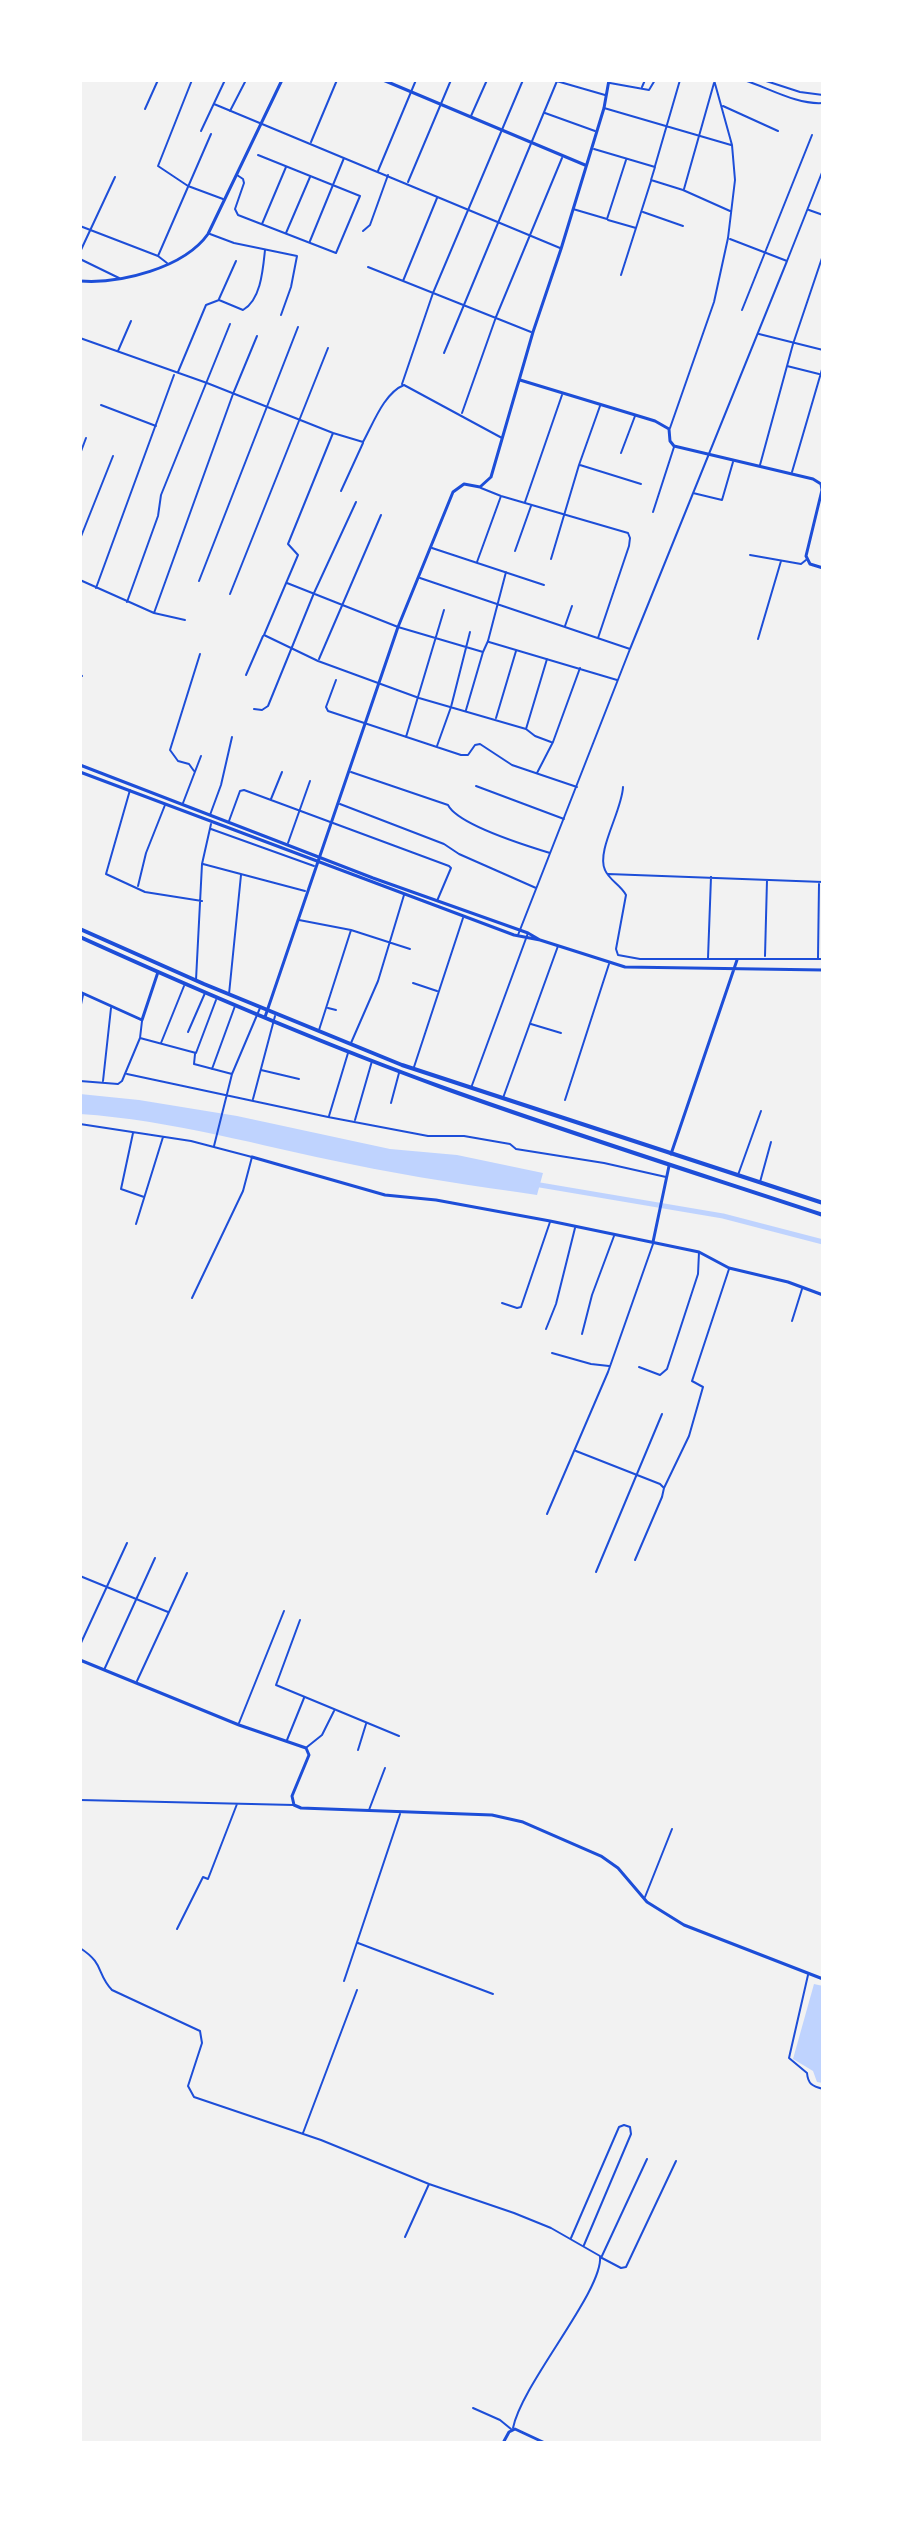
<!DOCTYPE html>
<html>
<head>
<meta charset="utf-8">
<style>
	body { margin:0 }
	#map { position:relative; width:903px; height:2523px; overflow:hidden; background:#f2f2f2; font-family:"IBM Plex Serif",serif }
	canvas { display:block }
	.frame { position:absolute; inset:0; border:82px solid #fff; pointer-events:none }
</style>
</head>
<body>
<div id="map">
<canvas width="903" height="2523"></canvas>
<div class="frame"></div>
</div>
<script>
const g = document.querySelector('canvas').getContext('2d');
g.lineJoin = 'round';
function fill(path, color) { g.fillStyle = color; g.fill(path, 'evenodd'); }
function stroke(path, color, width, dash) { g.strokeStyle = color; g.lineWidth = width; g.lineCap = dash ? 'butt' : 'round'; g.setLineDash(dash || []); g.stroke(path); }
const water = new Path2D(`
	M80 1094 139 1100 237 1116 390 1149 457 1155 543 1173 537 1195C475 1186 412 1177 350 1164 260 1146 172 1120 80 1114Z
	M814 1984 823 1986V2083L817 2082 813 2071 793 2059Z`);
const canal = new Path2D(`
	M534 1184 723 1216 823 1242`);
const minor = new Path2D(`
	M192 80 158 166 188 186 223 199
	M553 80 605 95
	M744 80C769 88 797 105 823 103
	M763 80 800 92 823 95
	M610 83 649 90 655 80
	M642 87 645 80
	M214 104 560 248
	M723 106 778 131
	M604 108 731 145
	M145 109 158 80
	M230 111 246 80
	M545 113 595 131
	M471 116 487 80
	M201 131 225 80
	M311 142 337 80
	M594 149 655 167 651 180 683 190 730 211
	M655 166 680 80
	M378 171 416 80
	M237 175 243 179 244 183 235 209 238 215 336 253 360 196 258 155
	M408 182 451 80
	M684 189 714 83
	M573 209 607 219 626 160
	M809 210 823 215
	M643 212 683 226
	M608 220 636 228
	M262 224 286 167
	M80 226 158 256 167 263
	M363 231 370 225 388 175
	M286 233 310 177
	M210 234 234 243 297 256 291 287 281 315
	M730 239 787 261 823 170
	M310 241 344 158
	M80 252 115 177
	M158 256 211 134
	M80 259 119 278
	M368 267 531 332
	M621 275 651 181
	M403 281 437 198
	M219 299 236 261
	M742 310 812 135
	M759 334 823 350
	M80 338 207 383 333 433 363 442C373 424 384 393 404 385L502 438
	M118 351 131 321
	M444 353 557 81
	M787 366 819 374
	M178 372 206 305 219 300 243 310C261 300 263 269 265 250
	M402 384 433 293 523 80
	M101 405 156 426
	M462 413 496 317 562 158
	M670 428 714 302 728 238 735 180 732 145 714 80
	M333 433 288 544 298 555 264 635 318 661 419 698 526 729
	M621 453 635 416
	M80 454 86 438
	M580 465 641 484
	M760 465 793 344 823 255
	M792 472 823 366
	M481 488 501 496 628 533 630 538 629 546 598 638
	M341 491 363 443
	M693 493 722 500 733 462
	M525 502 562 395
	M653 512 674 447
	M80 539 113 456
	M432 548 544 585
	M515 551 531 506
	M750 555 801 564 806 560
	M551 559 579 465 600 406
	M477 562 501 496
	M420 578 630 649 518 935
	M80 580 154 613 185 620
	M199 581 298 327
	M287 583 398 627 483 652 488 641 506 572
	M96 588 174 375
	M230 594 328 348
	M127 602 158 516 161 495 230 324
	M154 613 233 394 257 336
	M565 626 572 606
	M758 639 781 561
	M489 642 617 680
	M630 649 787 261
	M319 659 381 515
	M547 659 526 729 535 736 551 742
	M80 675 82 676
	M246 675 263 636
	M336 680 326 707 328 711 461 755H468L475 745 480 744 512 765 577 787
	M254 709 262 710 268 706 314 593 356 502
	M466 710 483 652
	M496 718 516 651
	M406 737 444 610
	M437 746 451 707 470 632
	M194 771 189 764 178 761 170 750 200 654
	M351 772 448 805C458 825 527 846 550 853
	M537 773 553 742 580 668
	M476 786 564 819
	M623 787C622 811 596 851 605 870 609 880 621 885 626 895L616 949 618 955 640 959H823
	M130 790 106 874 145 892 202 901
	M271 799 282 772
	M183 803 201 756
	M340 804 444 844 459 854 536 888
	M210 815 221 785 232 737
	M229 821 240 791 244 790 449 866 451 868 437 901
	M211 829 314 866
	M288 843 310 781
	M203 864 305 891
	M608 874 823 882
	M138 886 146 853 165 805
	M299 920 351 930 410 949
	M765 956 767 880
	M708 958 711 877
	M818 958 819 884
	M196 980 202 864 211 824
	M413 983 437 991
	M229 994 241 875
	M328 1008 336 1010
	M80 1009 83 995
	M531 1024 561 1033
	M319 1030 351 930
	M188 1032 205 993
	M140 1038 196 1053 216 1000
	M161 1043 184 986
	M351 1043 378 981 404 895
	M195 1054 194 1064 232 1074
	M414 1067 463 918
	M212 1069 235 1006
	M261 1070 299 1079
	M127 1074 328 1117 428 1136H464L510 1144 516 1149 604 1163 666 1177
	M80 1081 118 1084 122 1081 140 1038 142 1021
	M103 1081 111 1008
	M471 1088 528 933
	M503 1098 558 946
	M253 1099 275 1016
	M565 1100 609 964
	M391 1103 399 1073
	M329 1116 348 1053
	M355 1120 372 1061
	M80 1124 191 1141 252 1157 243 1191 192 1298
	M133 1133 121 1189 144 1197
	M214 1146 232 1074 260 1008
	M738 1175 761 1111
	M760 1182 771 1142
	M136 1224 163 1137
	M502 1303 517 1308 521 1307 550 1222
	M792 1321 802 1289
	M546 1329 556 1304 575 1228
	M582 1334 592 1295 614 1236
	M552 1353 591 1364 609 1366
	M639 1367 660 1375 667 1369 698 1274 699 1252
	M576 1451 660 1484 664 1488 662 1497 635 1560
	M664 1488 689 1436 703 1387 692 1381 729 1269
	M547 1514 608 1372 653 1244
	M596 1572 662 1414
	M80 1576 168 1612
	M300 1620 276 1685 399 1736
	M80 1645 127 1543
	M104 1670 155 1558
	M137 1681 187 1573
	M239 1723 284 1611
	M287 1740 304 1698
	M307 1747 322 1735 334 1711
	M358 1750 366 1724
	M80 1800 294 1805
	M369 1810 385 1768
	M645 1897 672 1829
	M177 1929 203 1877 208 1879 237 1804
	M358 1943 493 1994
	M80 1948C105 1964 96 1973 112 1990L200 2031 202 2043 188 2086 194 2097 321 2140 429 2184 514 2213 551 2228 600 2256C604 2290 522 2383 513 2428
	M808 1975 789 2058 807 2073C808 2084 812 2086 823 2089
	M344 1981 400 1814
	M303 2133 357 1990
	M405 2237 429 2184
	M571 2238 619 2127 624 2125 630 2127 631 2134 584 2245
	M601 2258 647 2159
	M602 2258 621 2268 626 2267 676 2161
	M473 2408 500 2420 511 2429`);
const tertiary = new Path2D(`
	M383 80 585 165
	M80 281C120 284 184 268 208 234L282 80
	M520 380 655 421 669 429 670 441 674 446 813 479 821 484 822 490 806 556 810 564 823 568
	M80 765 373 878 528 933 540 940
	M80 772 514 935 540 940 625 967 823 970
	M80 992 142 1020 158 972
	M671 1154 737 960
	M252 1157 385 1195 436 1200 550 1221 699 1252 729 1268 788 1282 823 1295
	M653 1242 669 1166
	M80 1660 239 1725 306 1748 309 1755 292 1796 294 1805 301 1808 492 1815 523 1822 601 1856 618 1868 647 1902 684 1925 823 1979`);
const secondary = new Path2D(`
	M265 1017 398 627 453 492 464 484 480 487 491 477 533 332 561 249 604 108 609 80
	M503 2443 509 2432 515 2429 545 2443`);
const trunk = new Path2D(`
	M80 929 204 984 402 1065 823 1203
	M80 937C199 991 320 1043 444 1088 569 1133 696 1173 823 1215`);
fill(water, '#bfd3fe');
stroke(canal, '#bfd3fe', 5);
stroke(minor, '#1d4ed8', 2);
stroke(tertiary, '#1d4ed8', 3);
stroke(secondary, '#1d4ed8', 3);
stroke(trunk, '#1d4ed8', 4);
</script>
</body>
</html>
